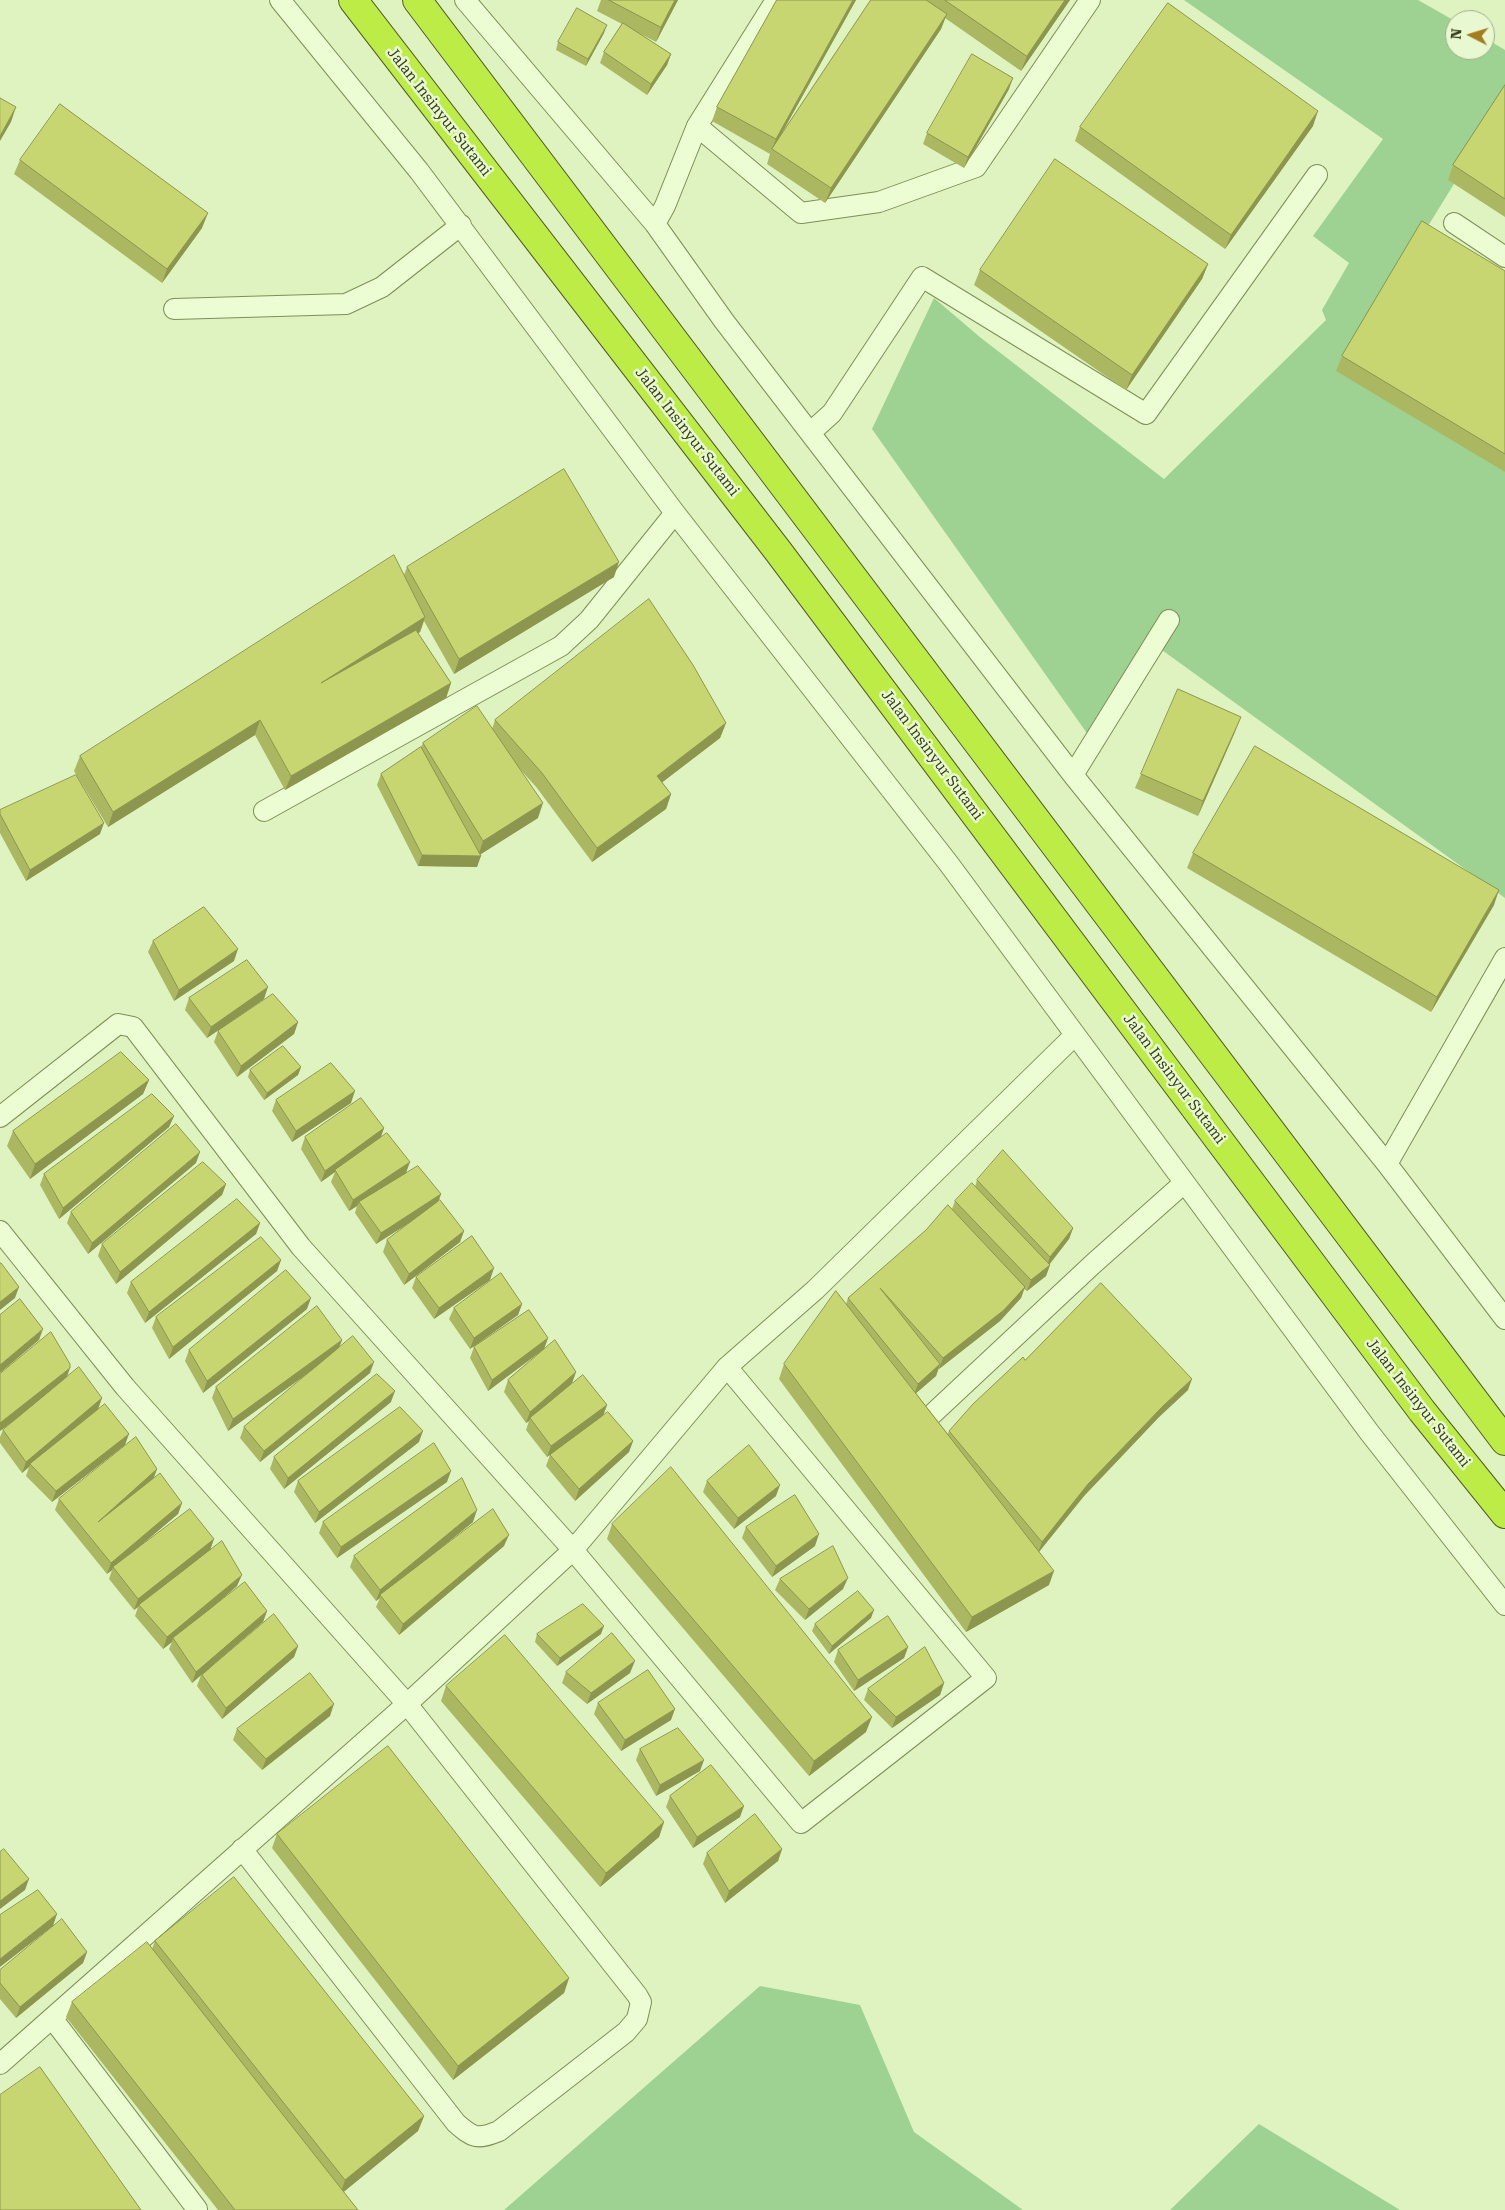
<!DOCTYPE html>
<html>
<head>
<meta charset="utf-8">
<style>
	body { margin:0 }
	#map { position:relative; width:1505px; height:2210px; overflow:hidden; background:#def3c0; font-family:"Roboto Serif",serif }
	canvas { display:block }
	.north { position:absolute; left:1445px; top:10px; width:50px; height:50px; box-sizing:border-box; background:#e8f9d1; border:1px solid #a1ad89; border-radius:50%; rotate:275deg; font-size:14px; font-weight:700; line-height:20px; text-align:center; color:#363c1c }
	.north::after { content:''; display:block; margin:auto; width:18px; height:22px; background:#a57d1e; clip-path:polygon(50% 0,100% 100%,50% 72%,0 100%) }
</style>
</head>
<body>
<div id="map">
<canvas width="1505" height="2210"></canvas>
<div class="north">N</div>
</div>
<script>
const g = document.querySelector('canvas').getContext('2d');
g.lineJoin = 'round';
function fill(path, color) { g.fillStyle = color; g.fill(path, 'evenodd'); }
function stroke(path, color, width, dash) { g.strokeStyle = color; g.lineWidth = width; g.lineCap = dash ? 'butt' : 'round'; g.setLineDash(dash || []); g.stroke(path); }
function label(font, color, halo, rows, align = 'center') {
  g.font = font + ' "Roboto Serif",serif'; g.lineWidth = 5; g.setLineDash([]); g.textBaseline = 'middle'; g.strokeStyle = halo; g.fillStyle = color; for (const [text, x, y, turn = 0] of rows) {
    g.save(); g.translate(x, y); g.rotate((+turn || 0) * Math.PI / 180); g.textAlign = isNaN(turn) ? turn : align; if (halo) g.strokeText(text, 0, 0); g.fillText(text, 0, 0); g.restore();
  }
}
const green = new Path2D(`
	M1184 0H1418L1455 21V50H1485V38L1505 50V101L1340 369 1505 470V898L1155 645 1096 746 872 429 934 298 981 338 1164 479 1326 320 1322 310 1349 263 1313 236 1383 139Z
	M760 1986 860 2005 914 2132 1023 2210H504Z
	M1259 2124 1400 2210H1170Z`);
const minor = new Path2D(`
	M280 0 419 171 675 513 949 864 1369 1432 1505 1605
	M465 0 655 224 724 321 1073 775 1387 1164 1505 1319
	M697 126 801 213 879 202 976 167 1090 0
	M1454 223 1505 257
	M655 224 665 206 697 126 776 0
	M174 309 346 304 382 287 461 225
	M811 432 832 413 922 277 1146 414 1317 175
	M1073 775 1169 620
	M264 811 561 646 589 620 675 513
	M0 1117 118 1024 133 1027 301 1247 573 1550 801 1823 986 1678 727 1367
	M1387 1164 1505 958
	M0 1231 125 1387 407 1704 637 1995 641 2002 637 2019 626 2032 499 2131C477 2140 473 2138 456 2123L242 1849
	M925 1421 1093 1264 1184 1183
	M52 2018 197 2209
	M0 2064 407 1704 573 1550 727 1367 815 1290 1075 1035`);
const highway = new Path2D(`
	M353 0 778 551 1422 1411 1505 1514
	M417 0 1505 1441`);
const wall = new Path2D(`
	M601 0H678L656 42 639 33 671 54 667 65 647 95 600 63 604 52 622 24 597 11Z
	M777 0H856L779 138 871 0H1070L1021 71 945 18 941 29 825 203 767 164 770 154 712 121 717 107Z
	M604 33 586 66 556 50 558 42Z
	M1505 85V217L1448 180 1453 165Z
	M1009 89 964 168 923 144 927 133Z
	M1313 126 1225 249 1075 141 1080 127Z
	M20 160 202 228 162 283 14 174Z
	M1208 264 1202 279 1126 390 974 285 980 270Z
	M1505 271V472L1336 371 1342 356Z
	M407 567 614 577 454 674 424 621 420 632 418 633 451 683 446 698 285 790 255 735 108 827 74 771 80 756 404 575Z
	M495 720 726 723 720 738 662 782 671 794 666 809 592 862 537 788 519 768 538 818 480 854 477 867 418 866 377 785 381 774 421 747 423 743 492 729Z
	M1235 732 1198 816 1135 788 1141 774Z
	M0 810 100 834 26 881 0 833Z
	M1193 853 1494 905 1431 1012 1187 868Z
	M153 941 234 961 174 1001 148 952Z
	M189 998 264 999 207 1038 185 1010Z
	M298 1022 294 1034 237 1077 214 1042 218 1031Z
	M301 1067 298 1075 264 1100 248 1077 250 1070Z
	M149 1080 143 1094 30 1179 7 1146 13 1131Z
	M276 1100 351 1103 292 1142 272 1111Z
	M174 1116 169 1127 59 1219 40 1185 44 1174Z
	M384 1128 381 1137 406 1173 441 1194 438 1202 464 1231 460 1242 404 1285 383 1252 387 1240 414 1220 376 1244 355 1213 357 1206 349 1211 331 1182 335 1172 321 1182 301 1149 305 1137Z
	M196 1163 88 1254 67 1223 71 1212Z
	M977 1180 1073 1228 1069 1239 1050 1264V1265L1046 1276 1027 1291 1024 1289 1021 1298 1000 1321 939 1369V1368L936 1376 916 1393 948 1434 949 1431 1025 1360 1188 1390 1159 1417 1084 1496 1039 1552 1049 1585 966 1632 779 1379 784 1364 846 1304 848 1298 952 1209 955 1201 975 1187Z
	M226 1184 222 1195 116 1284 98 1256 102 1244Z
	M260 1223 256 1234 145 1323 127 1293 131 1282Z
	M281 1260 277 1271 169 1359 152 1328 156 1317Z
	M416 1277 490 1280 434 1319 412 1288Z
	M522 1304 518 1315 470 1349 449 1319 454 1308Z
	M307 1309 203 1393 185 1361 189 1350Z
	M548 1338 544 1349 576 1372 572 1383 553 1399 607 1405 603 1416 633 1441 629 1452 575 1501 546 1466 550 1455 598 1420 547 1457 526 1430 529 1421 526 1423 504 1392 508 1380 544 1349 488 1391 470 1358 474 1347Z
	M342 1340 339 1349 370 1373 260 1462 240 1438 244 1427 317 1367 228 1431 212 1398 216 1387Z
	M0 1374 67 1376 102 1398 98 1409 125 1445 52 1502 26 1476 29 1467 22 1473 0 1443V1437L3 1430 16 1419 0 1431Z
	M391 1402 284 1489 270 1469 274 1457Z
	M419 1442 315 1523 294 1492 298 1481Z
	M157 1469 153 1479 182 1503 178 1514 133 1552 214 1539 210 1550 191 1565 237 1586 213 1607 267 1611 263 1622 209 1668 298 1646 294 1657 222 1719 197 1686 201 1675 192 1683 169 1649 172 1642 163 1649 135 1616 138 1607 134 1610 109 1579 112 1570 107 1574 55 1510 59 1499Z
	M707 1481 776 1496 734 1529 703 1492Z
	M447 1482 337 1558 319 1533 323 1522Z
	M473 1522 413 1571 504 1546 399 1635 376 1607 380 1598 376 1601 350 1567 354 1556Z
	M612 1524 866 1732 809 1776 607 1539Z
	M746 1527 815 1546 772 1577 742 1538Z
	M780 1579 843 1589 805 1620 775 1590Z
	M871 1618 829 1654 812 1631 815 1624Z
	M537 1634H601L557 1666 535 1642Z
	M908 1647 904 1658 854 1691 834 1662 838 1650Z
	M566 1672 630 1673 587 1704 562 1683Z
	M944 1683 940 1695 892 1728 864 1700 868 1689Z
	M446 1686 664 1822 659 1837 600 1887 441 1701Z
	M598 1703 671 1720 621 1751 594 1714Z
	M330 1716 262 1770 233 1740 237 1729Z
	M640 1749 700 1771 656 1796 636 1760Z
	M670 1796 740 1817 693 1848 666 1807Z
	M277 1834 569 1978 564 1993 453 2080 272 1848Z
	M782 1849 778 1861 725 1903 703 1864 707 1853Z
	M155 1941 424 2116 418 2131 343 2192 358 2210H218L66 2017 72 2002 152 1949Z
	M87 1952 83 1963 16 2018 0 1999V1970Z`);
const shadedWall = new Path2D(`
	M675 0H678L656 42 661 27Z
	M853 0H856L773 149H772L776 139Z
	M1065 0H1070L1021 71 1027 56Z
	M947 14 941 29 825 203 831 188Z
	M607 25 604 33 586 66 588 59Z
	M671 54 667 65 647 95 651 84Z
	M1013 78 1009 89 964 168 968 157Z
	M16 107 11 122 0 141V136Z
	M1318 111 1313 126 1225 249 1231 235Z
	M208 213 202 228 162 283 167 269Z
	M1208 264 1202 279 1126 390 1132 375Z
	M619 562 614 577 454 674 459 659Z
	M425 617 420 632 315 698 321 683Z
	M451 683 446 698 285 790 291 776Z
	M1241 717 1235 732 1198 816 1203 801Z
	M260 720 255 735 108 827 113 812Z
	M726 723 720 738 651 791 657 776Z
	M671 794 666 809 592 862 597 848Z
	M543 803 538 818 478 856 483 841Z
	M104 823 100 834 26 881 30 870Z
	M422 855 481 856 477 867 418 866Z
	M1499 890 1494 905 1431 1012 1437 997Z
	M238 949 234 961 174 1001 179 990Z
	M268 987 264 999 207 1038 211 1027Z
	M298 1022 294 1034 237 1077 241 1066Z
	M301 1067 298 1075 264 1100 267 1093Z
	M149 1080 143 1094 30 1179 35 1164Z
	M355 1091 351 1103 292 1142 296 1131Z
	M174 1116 169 1127 59 1219 63 1208Z
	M384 1128 380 1139 335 1170V1172L321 1182 325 1171Z
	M200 1152 196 1163 88 1254 92 1243Z
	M410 1162 406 1173 359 1202 357 1206 349 1211 353 1200Z
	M226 1184 222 1195 116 1284 120 1272Z
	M441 1194 437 1205 376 1244 381 1233Z
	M260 1223 256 1234 145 1323 149 1312Z
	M1073 1228 1069 1239 1047 1267 1050 1265 1046 1276 1027 1291 1031 1280 1046 1268 1050 1257Z
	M464 1231 460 1242 404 1285 409 1274Z
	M281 1260 277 1271 169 1359 173 1347Z
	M494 1268 490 1280 434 1319 439 1308Z
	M19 1287 15 1298 0 1310V1302Z
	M1025 1287 1021 1298 1000 1321 939 1369 943 1358Z
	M311 1298 307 1309 203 1393 207 1381Z
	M522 1304 518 1315 470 1349 474 1338Z
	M43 1329 39 1340 0 1373V1365Z
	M548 1338 544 1349 488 1391 492 1380Z
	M342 1340 337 1352 228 1431 233 1419Z
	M374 1362 370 1373 260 1462 264 1451Z
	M940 1364 936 1376 914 1395 918 1384Z
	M70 1368 66 1380 0 1431V1423Z
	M576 1372 572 1383 531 1419 530 1418 529 1421 526 1423 530 1412Z
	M1192 1379 1188 1390 1159 1417 1084 1496 1038 1553 1042 1542 1088 1484 1163 1406Z
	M395 1391 391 1402 284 1489 288 1478Z
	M102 1398 98 1409 30 1464 29 1467 22 1473 26 1462Z
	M607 1405 603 1416 547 1457 551 1446Z
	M423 1431 419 1442 315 1523 319 1512Z
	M129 1434 125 1445 52 1502 56 1491Z
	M633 1441 629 1452 575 1501 579 1489Z
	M157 1469 153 1480 98 1522Z
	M451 1471 447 1482 337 1558 341 1547Z
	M780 1485 776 1496 734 1529 738 1518Z
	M182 1503 178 1514 114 1568 113 1567 112 1570 107 1574 111 1563Z
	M477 1510 473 1522 381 1596 380 1595V1598L376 1601 380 1590Z
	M819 1534 815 1546 772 1577 776 1566Z
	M509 1535 504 1546 399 1635 403 1624Z
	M214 1539 210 1550 140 1606 139 1605 138 1607 134 1610 138 1599Z
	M1054 1571 1049 1585 966 1632 972 1617Z
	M242 1575 237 1586 174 1640 173 1638 172 1642 163 1649 167 1637Z
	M848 1578 843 1589 805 1620 809 1609Z
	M874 1610 871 1618 829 1654 832 1646Z
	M267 1611 263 1622 192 1683 196 1672Z
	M604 1626 601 1634 557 1666 560 1658Z
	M298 1646 294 1657 222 1719 226 1708Z
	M908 1647 904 1658 854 1691 858 1680Z
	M635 1661 630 1673 587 1704 591 1693Z
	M944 1683 940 1695 892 1728 896 1717Z
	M334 1704 330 1716 262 1770 266 1759Z
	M675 1709 671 1720 621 1751 625 1740Z
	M872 1717 866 1732 809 1776 814 1761Z
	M704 1760 700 1771 656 1796 660 1785Z
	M744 1806 740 1817 693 1848 697 1837Z
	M664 1822 659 1837 600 1887 606 1873Z
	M782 1849 778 1861 725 1903 729 1891Z
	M29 1879 25 1890 0 1909V1901Z
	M57 1914 53 1926 0 1967V1959Z
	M87 1952 83 1963 16 2018 20 2007Z
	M569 1978 564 1993 453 2080 458 2066Z
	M424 2116 418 2131 340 2195 345 2180Z`);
const building = new Path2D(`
	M609 0H675L661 27Z
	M777 0H853L776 139 717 107Z
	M871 0H926L947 14 831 188 772 149Z
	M945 0H1065L1027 56Z
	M1168 3 1318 111 1231 235 1080 127Z
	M577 8 607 25 588 59 558 42Z
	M623 23 671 54 651 84 604 52Z
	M972 54 1013 78 968 157 927 133Z
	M1505 85V199L1453 165Z
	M0 98 16 107 0 136Z
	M60 104 208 213 167 269 20 160Z
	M1055 159 1208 264 1132 375 980 270Z
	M1422 221 1505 271V454L1342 356Z
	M564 469 619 562 459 659 407 567Z
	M394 555 425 617 321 683 416 630 451 683 291 776 260 720 113 812 80 756Z
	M649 599 693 665 726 723 657 776 671 794 597 848 542 773 495 720Z
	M1178 689 1241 717 1203 801 1141 774Z
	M477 706 543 803 483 841 423 743Z
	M1255 746 1499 890 1437 997 1193 853Z
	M421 747 481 856 422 855 381 774Z
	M76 775 104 823 30 870 0 814V810Z
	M204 907 238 949 179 990 153 941Z
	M247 960 268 987 211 1027 189 998Z
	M273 994 298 1022 241 1066 218 1031Z
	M283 1046 301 1067 267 1093 250 1070Z
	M121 1052 149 1080 35 1164 13 1131Z
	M331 1063 355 1091 296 1131 276 1100Z
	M152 1094 174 1116 63 1208 44 1174Z
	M361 1098 384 1128 325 1171 305 1137Z
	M176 1124 200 1152 92 1243 71 1212Z
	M387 1133 410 1162 353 1200 335 1170Z
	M1003 1150 1073 1228 1050 1257 977 1180Z
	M203 1162 226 1184 120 1272 102 1244Z
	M418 1166 441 1194 381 1233 359 1202Z
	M972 1183 1050 1265 1031 1280 955 1201Z
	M237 1199 260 1223 149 1312 131 1282Z
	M440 1200 464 1231 409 1274 387 1240Z
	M948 1205 1025 1287 1004 1310 943 1358 880 1288 940 1364 918 1384 848 1298 926 1230Z
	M472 1236 494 1268 439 1308 416 1277Z
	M261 1237 281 1260 173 1347 156 1317Z
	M0 1263H1L19 1287 0 1302Z
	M286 1270 311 1298 207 1381 189 1350Z
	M501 1273 522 1304 474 1338 454 1308Z
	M1101 1283 1192 1379 1163 1406 1088 1484 1042 1542 949 1431 973 1404 1023 1357 1025 1360Z
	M836 1291 1054 1571 972 1617 784 1364Z
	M20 1299 43 1329 0 1365V1315Z
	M317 1306 342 1340 233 1419 216 1387Z
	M529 1310 548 1338 492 1380 474 1347Z
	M51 1332 70 1364V1368L0 1423V1374Z
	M353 1336 374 1362 264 1451 244 1427Z
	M555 1340 576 1372 530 1412 508 1380Z
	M79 1367 102 1398 26 1462 3 1430Z
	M377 1374 395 1391 288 1478 274 1457Z
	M583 1375 607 1405 551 1446 530 1418Z
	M105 1404 129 1434 56 1491 30 1464Z
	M400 1407 423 1431 319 1512 298 1481Z
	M608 1412 633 1441 579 1489 550 1455Z
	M136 1437 157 1469 98 1522 160 1473 182 1503 111 1563 59 1499Z
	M434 1443 451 1471 341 1547 323 1522Z
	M749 1445 780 1485 738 1518 707 1481Z
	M671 1467 872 1717 814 1761 612 1524Z
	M462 1478 477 1510 380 1590 354 1556Z
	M795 1495 819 1534 776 1566 746 1527Z
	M190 1509 214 1539 138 1599 113 1567Z
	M493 1509 509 1535 403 1624 380 1595Z
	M222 1541 242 1575 167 1637 139 1605Z
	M833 1546 848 1578 809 1609 780 1579Z
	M245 1582 267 1611 196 1672 173 1638Z
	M858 1591 874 1610 832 1646 815 1624Z
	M583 1604 604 1626 560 1658 537 1634Z
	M274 1614 298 1646 226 1708 202 1675Z
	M888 1616 908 1647 858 1680 838 1650Z
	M612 1633 635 1661 591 1693 566 1672Z
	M505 1635 664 1822 606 1873 446 1686Z
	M925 1647 944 1683 896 1717 868 1689Z
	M648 1670 675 1709 625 1740 598 1703Z
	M310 1673 334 1704 266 1759 237 1729Z
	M678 1728 704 1760 660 1785 640 1749Z
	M388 1746 569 1978 458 2066 277 1834Z
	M711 1765 744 1806 697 1837 670 1796Z
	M755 1814 782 1849 729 1891 707 1853Z
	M4 1849 29 1879 0 1901V1852Z
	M234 1877 424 2116 345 2180 155 1941Z
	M38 1890 57 1914 0 1959V1915Z
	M62 1919 87 1952 20 2007 0 1983V1970Z
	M147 1942 358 2210H235L72 2002Z
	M40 2067 141 2210H0V2095Z`);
const streetNames = [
	["Jalan Insinyur Sutami",439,112,52],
	["Jalan Insinyur Sutami",687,432,52],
	["Jalan Insinyur Sutami",932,755,53],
	["Jalan Insinyur Sutami",1174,1079,53],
	["Jalan Insinyur Sutami",1418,1403,52]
];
fill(green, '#9dd292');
stroke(minor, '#808e55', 22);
stroke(highway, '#535b2a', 30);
stroke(minor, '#ecfdd4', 20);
stroke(highway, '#beec47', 28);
fill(wall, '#acb861');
fill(shadedWall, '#8c964f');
fill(building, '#c8d671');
stroke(building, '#8c964f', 1);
label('15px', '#363c1c', '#e8f9d1', streetNames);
</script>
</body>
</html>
